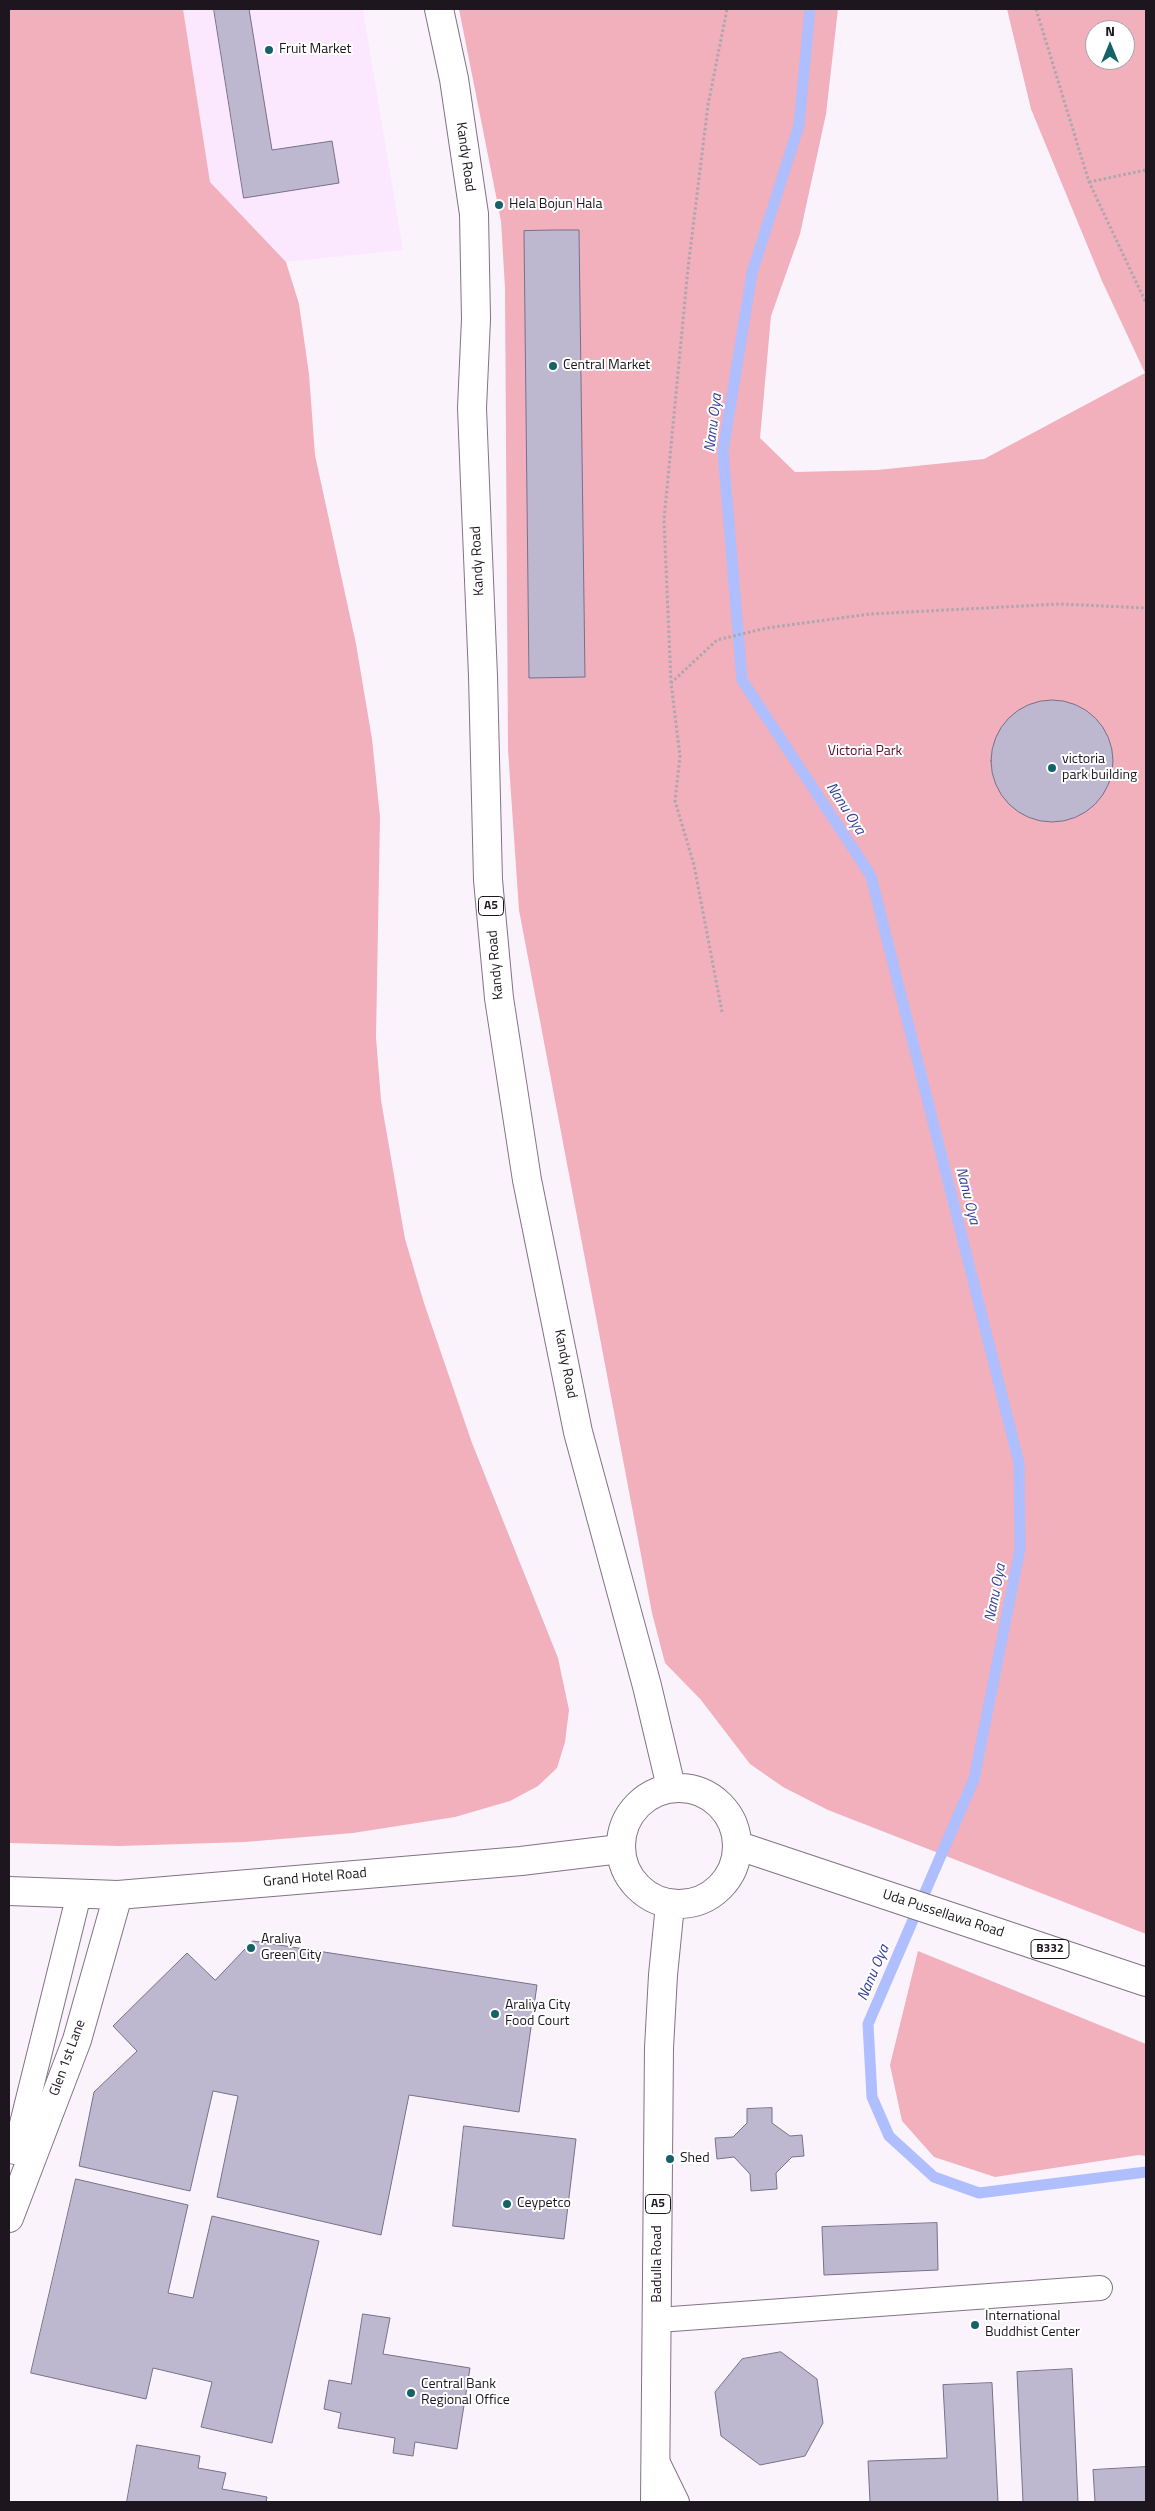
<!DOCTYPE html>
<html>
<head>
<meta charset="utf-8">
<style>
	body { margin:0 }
	#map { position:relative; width:1155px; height:2511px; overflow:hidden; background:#fbf3fc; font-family:"Titillium Web",sans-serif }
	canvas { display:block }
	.frame { position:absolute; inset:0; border:10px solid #1d161e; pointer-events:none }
	.north { position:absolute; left:1085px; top:20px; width:50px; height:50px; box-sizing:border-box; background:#fff; border:1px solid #a5a2a5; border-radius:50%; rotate:0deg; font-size:14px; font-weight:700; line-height:20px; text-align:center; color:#1d161e }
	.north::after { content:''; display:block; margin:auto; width:18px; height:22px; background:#146369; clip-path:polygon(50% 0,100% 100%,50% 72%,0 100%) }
</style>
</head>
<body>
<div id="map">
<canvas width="1155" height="2511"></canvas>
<div class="frame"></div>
<div class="north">N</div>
</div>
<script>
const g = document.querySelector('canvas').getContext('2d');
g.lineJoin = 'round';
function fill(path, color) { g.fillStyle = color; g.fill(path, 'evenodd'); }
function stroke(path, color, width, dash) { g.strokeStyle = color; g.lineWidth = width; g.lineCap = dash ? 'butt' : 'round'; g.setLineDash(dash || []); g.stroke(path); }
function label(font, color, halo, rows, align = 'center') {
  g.font = font + ' "Titillium Web",sans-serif'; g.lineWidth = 4; g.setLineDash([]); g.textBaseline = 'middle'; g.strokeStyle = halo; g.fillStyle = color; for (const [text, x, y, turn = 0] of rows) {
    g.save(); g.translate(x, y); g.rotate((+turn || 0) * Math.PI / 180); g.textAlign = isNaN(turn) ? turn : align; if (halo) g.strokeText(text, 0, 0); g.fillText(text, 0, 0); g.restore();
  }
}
const built = new Path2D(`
	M183 9H363L403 250 286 262 210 182Z`);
const green = new Path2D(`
	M9 9H183L210 182 286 262 299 304 309 374 315 455 356 644 372 739 380 817 376 1038 381 1100 405 1239 424 1303 472 1443 558 1658 569 1710 565 1742 557 1768 538 1786 510 1801 455 1817 353 1833 245 1842 119 1846 9 1843Z
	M459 9H838L826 114 800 234 771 316 760 438 795 472 877 470 984 459 1145 373 1102 281 1031 109 1007 9H1146V1934L828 1810 783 1787 750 1764 701 1700 665 1663 652 1613 519 910 508 750 505 288 501 221ZM1095 30H1125V60H1095Z
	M918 1951 1146 2044V2156L1139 2155 995 2177 934 2157 902 2121 890 2065Z`);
const stream = new Path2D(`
	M810 9 799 125 752 273 723 451 742 680 871 876 1019 1463 1020 1549 974 1779 868 2024 872 2097 889 2136 934 2177 979 2193 1146 2172`);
const building = new Path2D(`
	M214 9H249L272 150 332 141 339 183 244 198Z
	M553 230H579L585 677 529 678 524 231Z
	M991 761a61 61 0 1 1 122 0a61 61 0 1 1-122 0Z
	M253 1941 537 1985 519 2112 409 2095 381 2235 217 2197 238 2096 213 2091 190 2191 79 2166 94 2092 137 2051 113 2026 187 1953 215 1980Z
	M772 2108V2123L790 2136 802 2135 804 2156 792 2157 776 2173 777 2189 751 2191 750 2174 734 2157 717 2159 715 2138 733 2137 747 2123V2109Z
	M464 2126 576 2139 564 2239 453 2226Z
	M76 2179 188 2205 168 2293 193 2298 212 2216 319 2241 272 2443 201 2427 212 2382 153 2368 146 2399 31 2373Z
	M937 2223 938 2270 824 2275 822 2227Z
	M363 2314 390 2318 383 2354 470 2368 457 2449 415 2442 413 2456 393 2453 395 2438 338 2428 341 2413 324 2409 329 2380 351 2384Z
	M781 2352 817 2379 823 2423 805 2456 760 2465 721 2436 715 2392 742 2359Z
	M1072 2369 1078 2502H1023L1017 2372Z
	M992 2383 998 2502H870L868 2461 947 2458 943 2385Z
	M137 2445 200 2456 198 2468 226 2473 222 2489 267 2497 266 2502H127Z
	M1146 2467V2502H1095L1093 2470Z`);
const path = new Path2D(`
	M1036 9 1089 182 1146 303
	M1089 182 1146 170
	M671 683 664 520 688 268 708 105 727 9
	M722 1012 694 865 675 801 680 756 671 683 717 640 767 628 870 614 1060 604 1146 608`);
const service = new Path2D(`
	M9 2150 15 2152 79 1894
	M658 2320 1100 2288
	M656 2459 677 2502`);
const minor = new Path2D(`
	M9 1891 118 1895 521 1861 620 1849
	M9 2218 77 2040 118 1895`);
const primary = new Path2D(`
	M739 1846 1146 1982`);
const trunk = new Path2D(`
	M439 9 454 79 474 214 476 319 472 408 476 508 483 676 488 880 499 998 527 1180 578 1432 647 1686 671 1787
	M621 1846a58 58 0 1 1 116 0a58 58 0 1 1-116 0Z
	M655 2502 659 2048 663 1975 670 1905`);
const markers = [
	[269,50,5,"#146369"],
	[499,205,5,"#146369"],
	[553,366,5,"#146369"],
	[1052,768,5,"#146369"],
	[251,1948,5,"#146369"],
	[495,2014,5,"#146369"],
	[670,2159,5,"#146369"],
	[507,2204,5,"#146369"],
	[975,2325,5,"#146369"],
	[411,2393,5,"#146369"]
];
const shields = [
	[491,906,25],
	[1050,1949,38],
	[658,2204,25]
];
const shieldNames = [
	["A5",491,906],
	["B332",1050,1949],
	["A5",658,2204]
];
const poiNames = [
	["Fruit Market",279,50],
	["Hela Bojun Hala",509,205],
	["Central Market",563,366],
	["victoria",1062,760],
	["park building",1062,776],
	["Araliya",261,1940],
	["Green City",261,1956],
	["Araliya City",505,2006],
	["Food Court",505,2022],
	["Shed",680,2159],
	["Ceypetco",517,2204],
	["International",985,2317],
	["Buddhist Center",985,2333],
	["Central Bank",421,2385],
	["Regional Office",421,2401]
];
const streetNames = [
	["Kandy Road",465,157,82],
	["Kandy Road",478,561,-93],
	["Kandy Road",496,965,-95],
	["Kandy Road",565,1364,79],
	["Grand Hotel Road",315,1878,-5],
	["Uda Pussellawa Road",943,1914,18],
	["Glen 1st Lane",68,2058,-70],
	["Badulla Road",658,2264,-90]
];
const parkNames = [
	["Victoria Park",865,752]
];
const waterNames = [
	["Nanu Oya",714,423,-83],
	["Nanu Oya",845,809,57],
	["Nanu Oya",967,1196,76],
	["Nanu Oya",996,1593,-79],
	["Nanu Oya",874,1973,-67]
];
fill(built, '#fbe8ff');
fill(green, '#f1b0bb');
stroke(stream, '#aebefe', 11);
fill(building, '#bdb7d0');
stroke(building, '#777188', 1);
stroke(service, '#827285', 26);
stroke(minor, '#827285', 30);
stroke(primary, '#827285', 30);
stroke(trunk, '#827285', 30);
stroke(path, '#aea6af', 3, [2.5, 2.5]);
stroke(service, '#fff', 24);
stroke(minor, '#fff', 28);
stroke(primary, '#fff', 28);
stroke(trunk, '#fff', 28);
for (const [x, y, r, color] of markers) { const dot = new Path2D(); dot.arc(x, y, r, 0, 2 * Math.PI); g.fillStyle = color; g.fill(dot); stroke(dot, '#fff', 2); }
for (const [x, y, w] of shields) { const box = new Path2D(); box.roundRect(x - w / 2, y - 9.5, w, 19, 4); g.fillStyle = '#fff'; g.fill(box); stroke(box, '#1d161e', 1); }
label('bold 12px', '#1d161e', null, shieldNames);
label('14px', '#1d161e', '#fff', poiNames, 'left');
label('14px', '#1d161e', '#fff', streetNames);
label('14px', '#5f0a27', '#fff', parkNames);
label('italic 15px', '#37409b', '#fff', waterNames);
</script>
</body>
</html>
